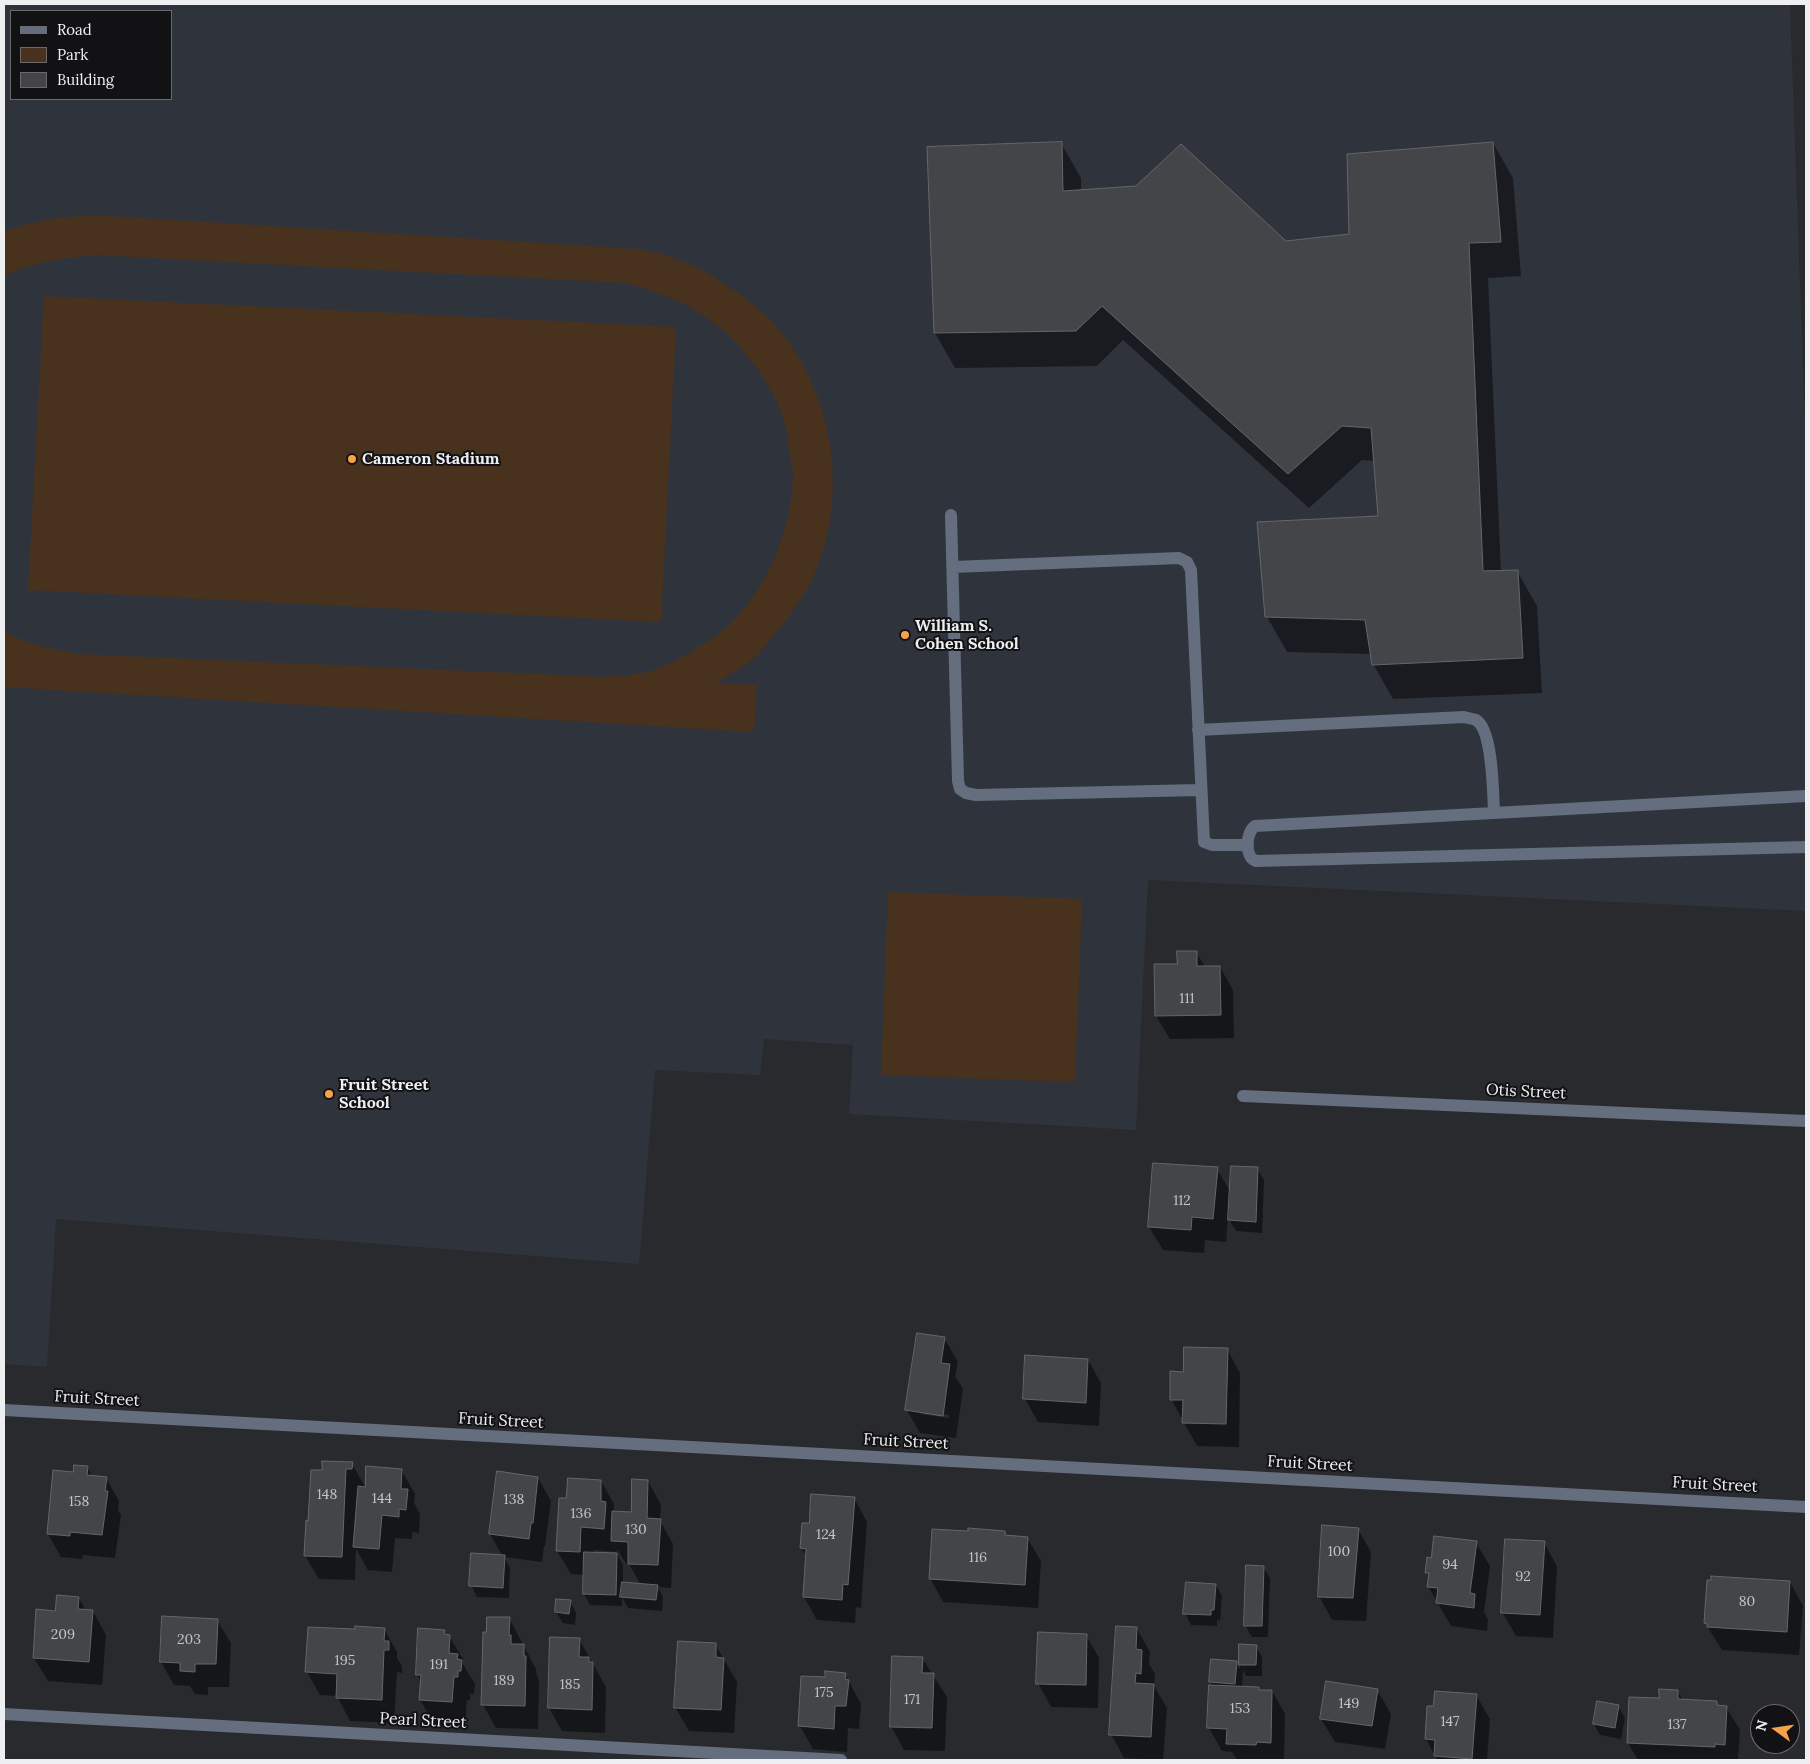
<!DOCTYPE html>
<html>
<head>
<meta charset="utf-8">
<style>
	body { margin:0 }
	#map { position:relative; width:1810px; height:1764px; overflow:hidden; background:#282a2d; font-family:Lora,serif }
	canvas { display:block }
	.frame { position:absolute; inset:0; border:5px solid #eeeff1; pointer-events:none }
	.legend { position:absolute; left:10px; top:10px; width:162px; height:90px; box-sizing:border-box; background:#121214; border:1px solid #6a6a6c; margin:0; padding:6px 9px; list-style:none; font-size:15px; color:#eeeff1 }
	.legend li { display:flex; align-items:center; gap:10px; height:25px }
	.legend b { width:25px; border:1px solid #6a6a6c }
	.north { position:absolute; left:1750px; top:1704px; width:50px; height:50px; box-sizing:border-box; background:#121214; border:1px solid #6a6a6c; border-radius:50%; rotate:284deg; font-size:14px; font-weight:700; line-height:20px; text-align:center; color:#eeeff1 }
	.north::after { content:''; display:block; margin:auto; width:18px; height:22px; background:#f8a14a; clip-path:polygon(50% 0,100% 100%,50% 72%,0 100%) }
</style>
</head>
<body>
<div id="map">
<canvas width="1810" height="1764"></canvas>
<div class="frame"></div>
<ul class="legend">
<li><b style="height:6px;background:#646e7f"></b>Road</li>
<li><b style="height:14px;background:#49321d"></b>Park</li>
<li><b style="height:14px;background:#434548"></b>Building</li>
</ul>
<div class="north">N</div>
</div>
<script>
const g = document.querySelector('canvas').getContext('2d');
g.lineJoin = 'round';
function fill(path, color) { g.fillStyle = color; g.fill(path, 'evenodd'); }
function stroke(path, color, width, dash) { g.strokeStyle = color; g.lineWidth = width; g.lineCap = dash ? 'butt' : 'round'; g.setLineDash(dash || []); g.stroke(path); }
function label(font, color, halo, rows, align = 'center') {
  g.font = font + ' Lora,serif'; g.lineWidth = 4; g.setLineDash([]); g.textBaseline = 'middle'; g.strokeStyle = halo; g.fillStyle = color; for (const [text, x, y, turn = 0] of rows) {
    g.save(); g.translate(x, y); g.rotate((+turn || 0) * Math.PI / 180); g.textAlign = isNaN(turn) ? turn : align; if (halo) g.strokeText(text, 0, 0); g.fillText(text, 0, 0); g.restore();
  }
}
const built = new Path2D(`
	M4 4H1790L1806 452V911L1148 880 1136 1130 849 1114 853 1045 764 1039 760 1075 655 1070 639 1264 56 1219 47 1367 4 1364ZM11 11H171V99H11Z`);
const green = new Path2D(`
	M94 215 639 249C675 255 706 270 735 291 753 304 772 319 785 337 837 406 849 508 809 585 801 600 791 613 781 626 773 636 766 646 757 655 745 666 730 674 716 683L757 685 754 732 4 687V631C28 645 52 649 79 654L606 677C620 676 633 675 647 672 664 667 680 659 695 649 709 641 723 632 734 620 770 582 792 528 793 476 793 467 790 458 789 449 787 436 785 421 780 409 775 396 767 384 760 373 725 321 684 298 625 283L96 255C64 258 33 262 4 276V232C33 220 62 217 94 215Z
	M44 296 676 327 661 622 28 590Z
	M888 892 1082 899 1075 1082 881 1075Z`);
const shadow = new Path2D(`
	M1061 143 1081 178V191L1285 242 1350 235 1493 143 1513 178 1521 276 1488 278 1501 572 1517 571 1537 606 1542 693 1393 699 1373 664 1371 654 1287 652 1267 617 1258 523 1380 517 1375 461 1362 460 1309 508 1123 340 1097 366 955 368 935 333 928 148Z
	M1196 952 1205 967H1220L1233 990 1234 1038 1170 1039 1156 1016V966L1178 965Z
	M1257 1168 1264 1180 1262 1233 1236 1231 1228 1218 1226 1242 1205 1240 1204 1253 1163 1250 1149 1227 1217 1169 1231 1193Z
	M944 1338 958 1362 955 1376 963 1389 956 1438 920 1433 907 1410ZM921 1411 949 1415V1418L921 1414Z
	M1227 1349 1240 1373 1239 1447 1197 1446 1171 1399 1184 1373Z
	M1027 1357 1088 1360 1101 1383 1099 1426 1038 1422 1025 1399Z
	M352 1464 366 1488 402 1471 415 1494 414 1503 420 1514 419 1533 412 1532V1539L395 1538 392 1572 368 1570 356 1549 355 1580 319 1579 305 1556 310 1522 323 1472Z
	M87 1467 93 1477 106 1478 119 1501 118 1511 121 1515 115 1558 82 1555 83 1559 61 1557 48 1534 74 1473Z
	M538 1478 551 1501 545 1546H544L542 1562 504 1557 510 1568 509 1598 477 1597 471 1585 503 1557 490 1534Z
	M601 1481 614 1504V1512L632 1513 648 1481 661 1505 660 1521 673 1544 671 1588 658 1587 663 1597 662 1611 628 1608 622 1597V1606L590 1605 584 1594 585 1575 571 1574 557 1551 568 1500ZM617 1549 626 1564H629L641 1585 623 1584V1565L617 1554 594 1553V1550L617 1552Z
	M854 1498 867 1522 861 1608 856 1607 855 1623 817 1620 804 1597 807 1557 801 1548 810 1524Z
	M1358 1529 1371 1552 1366 1621 1332 1620 1319 1596Z
	M1004 1532 1007 1537 1027 1538 1041 1561 1038 1608 943 1602 930 1578Z
	M1476 1543 1490 1566 1484 1612 1488 1619 1487 1631 1451 1626 1428 1586 1429 1577 1427 1572Z
	M1544 1543 1557 1566 1553 1638 1516 1636 1502 1612Z
	M1263 1567 1270 1578 1268 1637H1252L1245 1625Z
	M1790 1582 1803 1606 1799 1655 1722 1650 1705 1623Z
	M1216 1585 1222 1596 1220 1621 1217 1620V1626L1191 1625 1185 1613Z
	M79 1598 86 1611H93L106 1635 102 1685 48 1681 34 1658 56 1612Z
	M570 1601 576 1613 575 1625 563 1623 556 1612Z
	M509 1618 536 1669 537 1676 539 1680 538 1729 496 1728 483 1705 484 1633 487 1634Z
	M217 1620 231 1643 229 1687H208V1695L195 1694 190 1686 174 1685 161 1662Z
	M384 1629 397 1652V1658L402 1666V1673L397 1672 394 1723 350 1721 337 1696 320 1695 307 1672 356 1631Z
	M1137 1629 1150 1652 1149 1664 1155 1674 1154 1686 1167 1708 1163 1760 1124 1758 1111 1734Z
	M444 1631 447 1636H449L463 1659 462 1663 475 1684 474 1694H470V1700H467L465 1725 434 1723 420 1700 421 1682 417 1675Z
	M1086 1635 1099 1658 1098 1708 1051 1707 1038 1683Z
	M579 1639 606 1687 605 1733 562 1731 549 1708Z
	M715 1644 737 1682 734 1733 689 1731 675 1707Z
	M1240 1646H1256L1262 1657V1676H1246L1243 1670 1242 1688 1272 1691 1285 1714 1284 1760H1237L1232 1752 1222 1751 1209 1728 1213 1686 1210 1682 1236 1663 1240 1669Z
	M922 1658 947 1697 945 1751 904 1750 891 1726Z
	M845 1674 861 1704 859 1729 848 1728 847 1752 813 1749 800 1726 826 1678Z
	M1377 1690 1391 1714 1385 1749 1335 1742 1321 1719Z
	M1678 1691 1683 1701 1716 1702 1718 1707H1726L1740 1730 1738 1760H1638L1628 1743 1630 1698 1660 1700Z
	M1476 1695 1490 1719 1487 1760H1437L1426 1739 1435 1707Z
	M1618 1706 1625 1718 1621 1739 1600 1735 1594 1724Z`);
const building = new Path2D(`
	M1062 142 1063 191 1136 186 1181 144 1286 241 1349 234 1347 154 1493 142 1501 242 1469 243 1483 571 1518 570 1523 658 1372 665 1365 620 1265 617 1257 522 1378 516 1371 428 1342 426 1288 474 1102 306 1076 331 934 333 927 147Z
	M1177 951H1197V966H1220L1221 1015 1155 1016 1154 964H1177Z
	M1153 1163 1218 1167 1213 1219 1192 1217 1191 1230 1148 1227Z
	M1231 1166 1258 1167 1256 1222 1228 1220Z
	M917 1333 945 1337 941 1363 950 1364 943 1416 905 1410Z
	M1184 1347 1228 1348 1226 1424 1182 1423 1183 1400H1170V1371L1183 1372Z
	M1025 1355 1088 1359 1086 1403 1023 1399Z
	M322 1461 353 1462 352 1469H346L342 1557 304 1556 306 1520 308 1521 311 1470H322Z
	M74 1465 88 1466 87 1475 107 1477 105 1491H108L102 1535 70 1532V1536L47 1534 53 1470 73 1472Z
	M366 1466 402 1469 401 1489H408L406 1510 399 1509V1517L382 1515 379 1549 353 1547 358 1486 365 1487Z
	M497 1471 538 1477 533 1523H531L529 1539 489 1534Z
	M568 1478 601 1480V1501L606 1502 604 1529 581 1527 580 1552 556 1551 559 1498H566Z
	M632 1479 648 1480 647 1518 661 1519 658 1565 628 1564V1542L611 1541 612 1511 631 1512Z
	M811 1494 855 1497 848 1585 843 1584 842 1600 803 1597 806 1549 800 1548 802 1523H809Z
	M1322 1525 1359 1528 1353 1598 1318 1597Z
	M968 1528 1005 1531V1535L1028 1537 1025 1585 929 1579 932 1529 968 1531Z
	M1434 1536 1477 1541 1470 1593 1475 1594 1474 1608 1436 1603 1438 1588 1427 1587 1429 1573H1425L1427 1557 1431 1558Z
	M1505 1539 1545 1541 1540 1615 1501 1613Z
	M584 1552 617 1553 616 1595 583 1594Z
	M471 1553 505 1555 503 1588 469 1586Z
	M1246 1565 1264 1566 1262 1626H1244Z
	M1711 1576 1790 1581 1787 1632 1707 1627V1624L1704 1623 1707 1580H1711Z
	M622 1582 658 1585 656 1600 620 1597Z
	M1186 1582 1216 1584 1214 1610H1211V1615L1183 1614Z
	M57 1595 79 1597 78 1609 93 1610 89 1662 33 1658 36 1609 55 1611Z
	M556 1599 571 1600 569 1614 555 1612Z
	M162 1616 218 1619 216 1664H195V1672L180 1671V1663L160 1662Z
	M487 1617H510L509 1635H511V1644H524V1656H526L525 1706 481 1705 483 1632H486Z
	M355 1626 385 1628 384 1641H389V1650H384L382 1700 336 1698 337 1674 305 1672 308 1627 355 1629Z
	M1116 1626 1137 1627 1136 1649 1142 1650 1141 1674 1136 1673 1135 1683 1154 1684 1151 1737 1109 1735Z
	M418 1628 445 1630 444 1634 450 1635 449 1653 458 1654 457 1659 462 1660 461 1671H458V1677H454L452 1702 419 1700 421 1675H416Z
	M1038 1632 1087 1634 1086 1685 1036 1684Z
	M550 1637 580 1638 579 1657H589V1662H593L592 1710 548 1708Z
	M678 1641 716 1643V1657L724 1658 721 1710 674 1708Z
	M1239 1644 1257 1645 1256 1665H1239Z
	M892 1656 923 1657 922 1673H934L932 1728 890 1727Z
	M1211 1659 1237 1661 1235 1684 1209 1682Z
	M825 1671 846 1673 845 1679 849 1680 846 1706H835L834 1729 798 1726 801 1676 825 1677Z
	M1326 1681 1378 1689 1372 1726 1320 1719Z
	M1209 1685 1259 1687V1690H1272L1271 1743 1257 1742 1256 1745 1226 1744 1227 1729 1207 1728Z
	M1659 1689 1678 1690V1699L1717 1701V1705L1727 1706 1725 1745 1715 1744V1747L1627 1743 1629 1697 1659 1698Z
	M1435 1691 1477 1694 1472 1759 1434 1756 1435 1740 1425 1739 1427 1706H1433Z
	M1597 1701 1619 1705 1615 1728 1593 1724Z`);
const lane = new Path2D(`
	M951 515 958 781 960 789 966 793 976 795 1200 790
	M953 567 1179 558 1187 562 1191 570 1204 842 1212 845H1248
	M1198 730 1464 717C1468 718 1473 719 1476 720 1493 730 1493 793 1494 813
	M1806 796 1255 826C1246 832 1244 857 1256 861L1806 847`);
const street = new Path2D(`
	M1243 1096 1806 1121
	M4 1410 1806 1507
	M4 1714 841 1760`);
const markers = [
	[352,459,5,"#f8a14a"],
	[905,635,5,"#f8a14a"],
	[329,1094,5,"#f8a14a"]
];
const numberNames = [
	["111",1187,999],
	["112",1182,1201],
	["148",327,1495],
	["144",382,1499],
	["138",514,1500],
	["158",79,1502],
	["136",581,1514],
	["130",636,1530],
	["124",826,1535],
	["100",1339,1552],
	["116",978,1558],
	["94",1450,1565],
	["92",1523,1577],
	["80",1747,1602],
	["209",63,1635],
	["203",189,1640],
	["195",345,1661],
	["191",439,1665],
	["189",504,1681],
	["185",570,1685],
	["175",824,1693],
	["171",912,1700],
	["149",1349,1704],
	["153",1240,1709],
	["147",1450,1722],
	["137",1677,1725]
];
const poiNames = [
	["Cameron Stadium",362,459],
	["William S.",915,626],
	["Cohen School",915,644],
	["Fruit Street",339,1085],
	["School",339,1103]
];
const streetNames = [
	["Otis Street",1526,1092,3],
	["Fruit Street",97,1399,3],
	["Fruit Street",501,1421,3],
	["Fruit Street",906,1442,3],
	["Fruit Street",1310,1464,3],
	["Fruit Street",1715,1485,3],
	["Pearl Street",423,1721,3]
];
fill(built, '#2f343c');
fill(green, '#49321d');
fill(shadow, '#0007');
fill(building, '#434548');
stroke(building, '#646669', 1);
stroke(lane, '#646e7f', 12);
stroke(street, '#646e7f', 12);
for (const [x, y, r, color] of markers) { const dot = new Path2D(); dot.arc(x, y, r, 0, 2 * Math.PI); g.fillStyle = color; g.fill(dot); stroke(dot, '#121214', 2); }
label('14px', '#c3c4c7', null, numberNames);
label('bold 16px', '#eeeff1', '#121214', poiNames, 'left');
label('16px', '#eeeff1', '#121214', streetNames);
</script>
</body>
</html>
